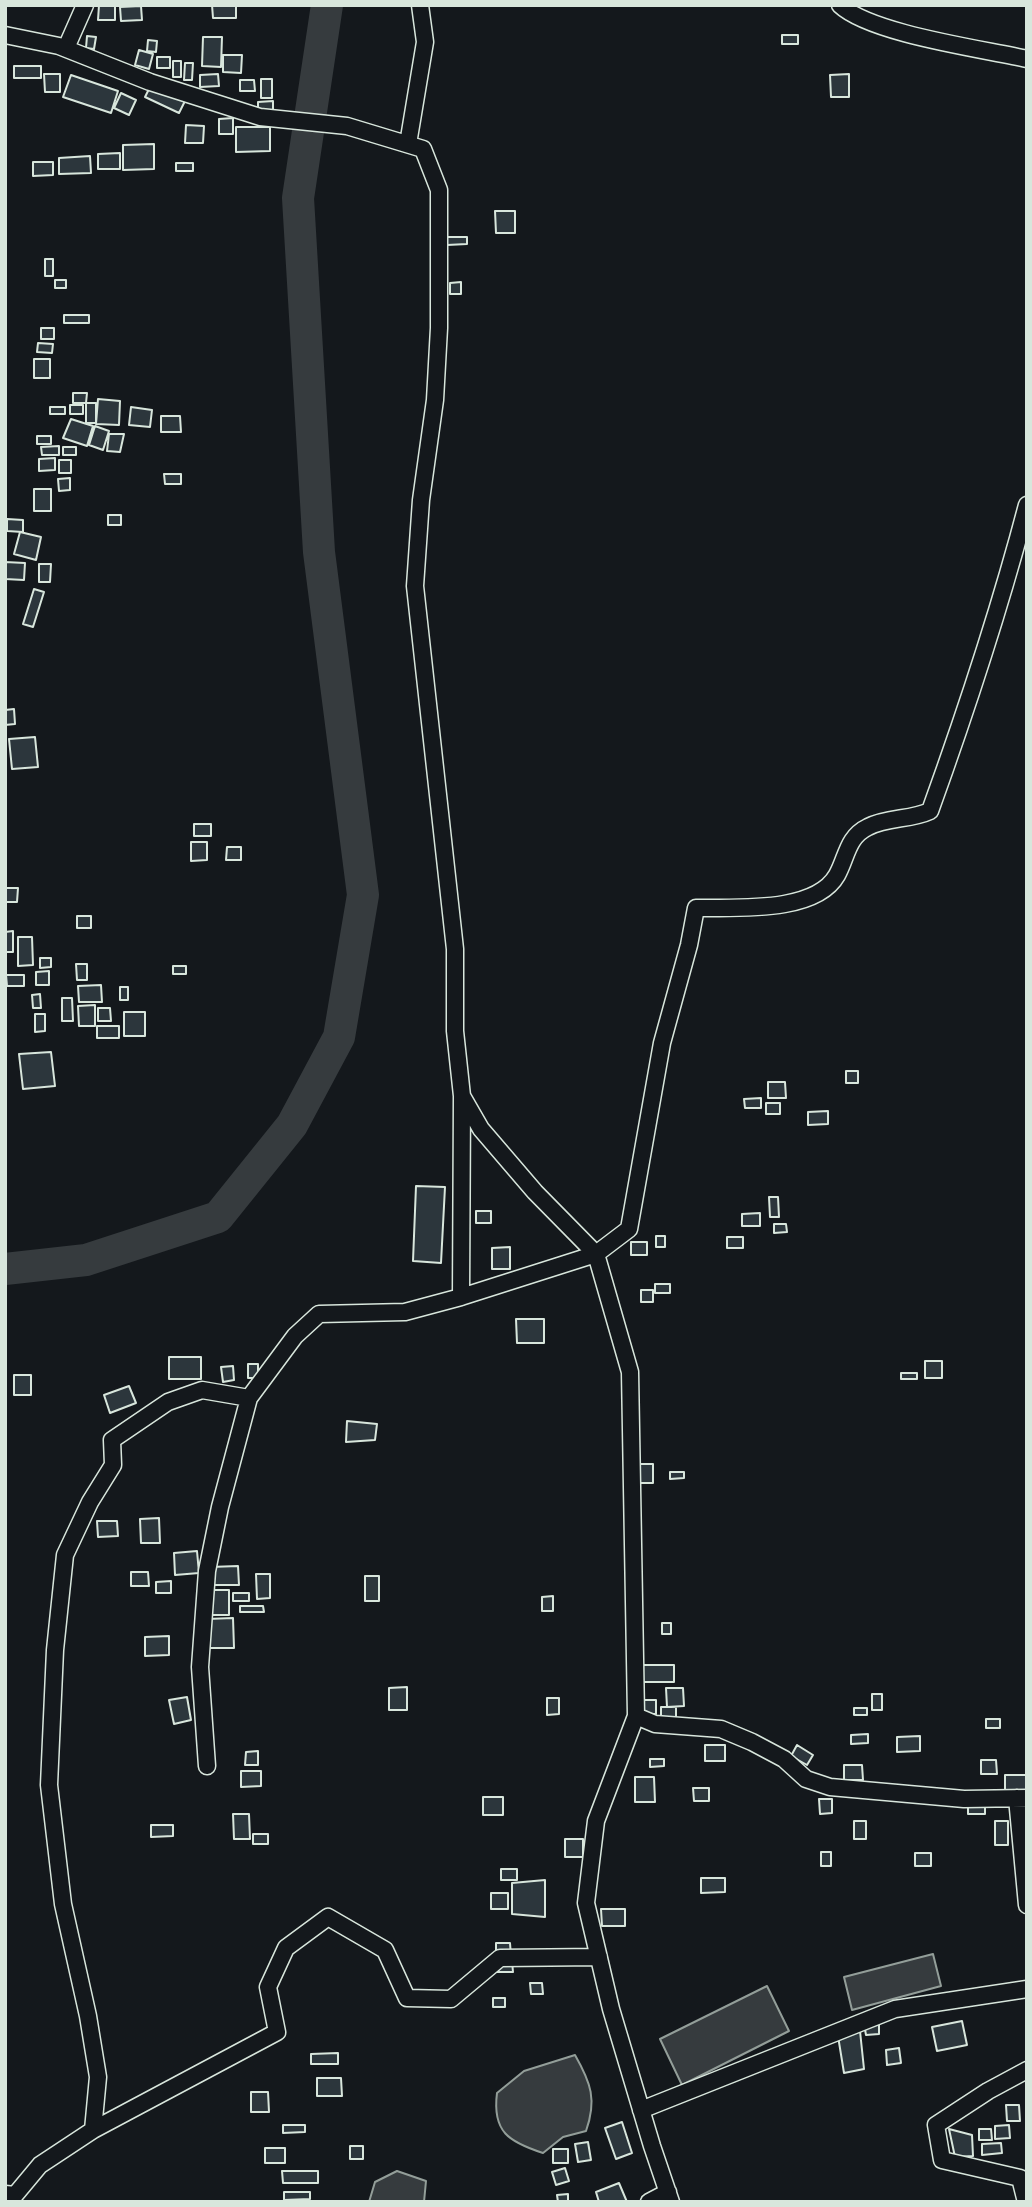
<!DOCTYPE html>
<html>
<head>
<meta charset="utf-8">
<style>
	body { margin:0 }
	#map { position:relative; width:1032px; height:2207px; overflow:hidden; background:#14181c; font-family:"PT Sans",sans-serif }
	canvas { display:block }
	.frame { position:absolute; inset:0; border:7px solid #d8e6dc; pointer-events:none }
</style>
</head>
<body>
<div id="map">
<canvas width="1032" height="2207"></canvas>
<div class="frame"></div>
</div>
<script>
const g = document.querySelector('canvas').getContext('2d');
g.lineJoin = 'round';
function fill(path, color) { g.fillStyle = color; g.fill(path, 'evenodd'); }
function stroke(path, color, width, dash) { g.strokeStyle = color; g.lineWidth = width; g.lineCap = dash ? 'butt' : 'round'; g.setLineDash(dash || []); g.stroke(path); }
const water = new Path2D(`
	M933 1954 941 1986 852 2010 844 1977Z
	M767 1986 789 2031 682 2085 660 2039Z
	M575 2055C591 2083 597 2100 586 2131L563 2137 543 2153C509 2142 492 2132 497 2093L524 2071Z
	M397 2171 426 2181 424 2202H369L375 2182Z`);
const river = new Path2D(`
	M5 1269 86 1260 218 1217 292 1125 339 1037 363 895 319 552 298 198 327 5`);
const building = new Path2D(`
	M99 5H115V20H98Z
	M212 5H236V18H213Z
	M141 6 142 20 121 21 120 7Z
	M782 35H798V44H782Z
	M87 36 96 37 94 49 86 48Z
	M203 37H222L221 67 202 66Z
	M148 40 157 41 156 52 147 51Z
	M139 50 153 54 149 69 135 65Z
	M223 55H242L241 73 223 72Z
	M157 57H170V68H157Z
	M173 61H181V77H173Z
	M185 63H193L192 80H184Z
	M14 66H41V78H14Z
	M44 74H60V92H45Z
	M218 74 219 86 200 87V75Z
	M849 74V97H831L830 75Z
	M71 75 118 91 111 113 63 97Z
	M261 79H272V98H261Z
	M240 80H254L255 91H240Z
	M151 85 185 101 179 113 145 97Z
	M121 93 136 100 129 115 114 108Z
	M273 101V114H258V102Z
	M233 118V134H219V119Z
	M186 125 204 126 203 143H185Z
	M236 127H270V151L236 152Z
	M154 144V169L123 170V145Z
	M120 153V169H98V154Z
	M90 156 91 173 59 174V158Z
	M33 162H53V175L33 176Z
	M176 163H193V171H176Z
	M495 211H515V233H496Z
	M447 237H467V244L447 245Z
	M45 259H53V276H45Z
	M55 280H66V288H55Z
	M461 282V294H450V283Z
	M64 315H89V323H64Z
	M41 328H54V339H41Z
	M38 343 53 344 52 353 37 352Z
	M34 359H50V378H34Z
	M73 393H87L86 403H73Z
	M98 399 120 401 119 425 96 424Z
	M86 403H96V423H86Z
	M70 405H83V414H70Z
	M50 407H65V414H50Z
	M131 407 152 410 150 427 129 425Z
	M161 416H180L181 432H161Z
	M71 419 93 426 87 446 63 438Z
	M95 426 109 431 103 450 89 445Z
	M109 434H124L120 452 107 451Z
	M37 436H51V444H37Z
	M59 446V455H42L41 447Z
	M63 447H76V455H63Z
	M55 458V470L39 471V459Z
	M59 460H71V473H59Z
	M164 474H181V484H165Z
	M70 478V490L59 491 58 479Z
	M34 489H51V511H34Z
	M108 515H121V525H108Z
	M7 519 23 520V532L7 531Z
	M20 532 41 537 36 560 14 554Z
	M5 562 25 563 24 580 5 579Z
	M39 564H51L50 582H39Z
	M34 589 44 592 33 627 23 624Z
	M14 709 15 724 5 725V710Z
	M35 737 38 767 12 769 9 739Z
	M194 824H211V836H194Z
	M191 842H207V860L191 861Z
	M227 847H241V860H226Z
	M5 888H18L17 902H5Z
	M77 916H91V928H77Z
	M13 931V952H5V932Z
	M18 937H32L33 965 18 966Z
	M40 958H51V967L40 968Z
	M76 964H87V980H77Z
	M173 966H186V974H173Z
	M49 971V985H36V972Z
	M6 975H24V986H7Z
	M101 985 102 1002H79L78 986Z
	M120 987H128V1000H120Z
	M40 994 41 1008H33L32 995Z
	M62 998H72L73 1021H62Z
	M95 1005V1026H79L78 1006Z
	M98 1008H110L111 1021H98Z
	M124 1012H145V1036H124Z
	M35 1014H45V1031L35 1032Z
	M97 1026H119V1038H97Z
	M51 1052 55 1086 23 1089 19 1054Z
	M846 1071H858V1083H846Z
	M768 1082H785L786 1098H768Z
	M761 1098V1108H745L744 1099Z
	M766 1103H780V1114H766Z
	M828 1111V1124L808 1125V1112Z
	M416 1186 445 1187 441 1263 413 1261Z
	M769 1197H778L779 1217H770Z
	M476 1211H491V1223H476Z
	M760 1213V1226H742V1214Z
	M774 1224H786L787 1232 774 1233Z
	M656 1236H665V1247H656Z
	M727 1237H743V1248H727Z
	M631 1242H647V1255H631Z
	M510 1247V1269H492V1248Z
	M655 1284H670V1293H655Z
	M641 1290H653V1302H641Z
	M516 1319H544V1343H517Z
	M169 1357H201V1379H169Z
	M925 1361H942V1378H925Z
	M248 1364H258V1378H248Z
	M233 1366 234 1380 223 1382 221 1367Z
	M901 1373H917V1379H901Z
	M14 1375H31V1395H14Z
	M129 1386 136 1403 110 1413 104 1395Z
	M347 1421 377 1424 375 1440 346 1442Z
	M635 1464H653V1483H636Z
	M670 1472H684V1478L670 1479Z
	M159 1518 160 1543H141L140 1519Z
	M97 1521H117L118 1536 98 1537Z
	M197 1551 199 1573 175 1575 174 1553Z
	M238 1566 239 1585H210V1567Z
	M131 1572H148L149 1586H131Z
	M256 1574H270V1598L257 1599Z
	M365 1576H379V1601H365Z
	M171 1581V1593H156V1582Z
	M210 1590H229V1615H210Z
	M233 1593H249V1601H233Z
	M553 1596V1611H542V1597Z
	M240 1606H263L264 1612H240Z
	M233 1618 234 1648H207V1619Z
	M662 1623H671V1634H662Z
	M169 1636V1655L145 1656V1637Z
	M641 1665H674V1682H641Z
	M407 1687V1710H389V1688Z
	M666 1688H683L684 1706 667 1707Z
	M872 1694H882V1710H872Z
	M187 1697 191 1720 174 1724 169 1700Z
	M547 1698H559V1714L547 1715Z
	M640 1700H656V1714H640Z
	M661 1707H676V1717H661Z
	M854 1708H867V1715H854Z
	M986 1719H1000V1728H986Z
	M868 1734V1743L851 1744V1735Z
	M920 1736V1751L897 1752V1737Z
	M705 1745H725V1761H705Z
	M797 1745 813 1755 807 1765 791 1756Z
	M258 1751V1765H245L246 1752Z
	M650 1759H664V1766L650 1767Z
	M981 1760H996L997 1774H981Z
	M844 1765H862L863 1780H844Z
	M241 1771H261V1786L241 1787Z
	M1005 1775H1027V1793H1005Z
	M635 1777H654L655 1802H635Z
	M693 1788H709V1801H694Z
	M483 1797H503V1815H483Z
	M819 1799H832V1813L820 1814Z
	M968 1804H985V1814H968Z
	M233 1814H249L250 1839H234Z
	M854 1821H866V1839H854Z
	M995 1821H1008V1845H995Z
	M151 1825H173V1836L151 1837Z
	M253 1834H268V1844H253Z
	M565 1839H583V1857H565Z
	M821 1852H831V1866H821Z
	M915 1853H931V1866H915Z
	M501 1869H517V1880H501Z
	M701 1878H725V1892L701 1893Z
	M545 1880V1917L512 1914V1883Z
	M491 1893H508V1909H491Z
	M601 1909H625V1926H602Z
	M496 1943H510L511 1956H496Z
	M496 1961H512L513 1972H496Z
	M530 1983H542L543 1994H531Z
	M493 1998H505V2007H493Z
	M962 2021 967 2045 937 2051 932 2027Z
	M879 2023V2034L866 2035 864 2024Z
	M860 2031 864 2069 844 2073 838 2036Z
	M899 2048 901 2063 887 2065 886 2050Z
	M338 2053V2064H311V2054Z
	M317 2078H341L342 2096H317Z
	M251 2092H268L269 2112H251Z
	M1006 2105H1019L1020 2121H1007Z
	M622 2122 632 2153 616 2159 605 2128Z
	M283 2125H305V2132L283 2133Z
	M1009 2125 1010 2138 995 2139V2126Z
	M949 2129 972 2135 973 2156 955 2157Z
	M979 2129H991L992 2140H979Z
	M588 2142 591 2160 578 2162 575 2144Z
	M1001 2143 1002 2153 982 2155V2144Z
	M350 2146H363V2159H350Z
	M265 2148H285V2163H265Z
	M553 2149H568V2163H553Z
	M565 2168 569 2181 556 2185 552 2172Z
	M282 2171H318V2183H283Z
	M619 2183 627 2202H599L596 2192Z
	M284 2192H310V2199L284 2200Z
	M568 2194V2202H558L557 2195Z`);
const minor = new Path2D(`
	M840 5C871 34 983 49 1027 59
	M5 35 59 46 150 82 260 117 347 126 423 149 439 190V328L435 400 421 500 415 586 455 949V1031L462 1096 481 1129 535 1192 596 1254 630 1372 636 1716 655 1724 721 1729 752 1742 784 1759 806 1779 830 1787 964 1799 1027 1798
	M66 48 85 5
	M408 144 425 42 420 5
	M461 1297 462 1097
	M636 1716 596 1821 586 1903 611 2009 652 2146 671 2202
	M207 1766 200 1667 207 1571 220 1507 249 1398
	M1017 1798 1027 1905
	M641 2110 895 2009 1027 1989
	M93 2130 277 2032 268 1987 286 1948 328 1917 385 1950 407 1998 451 1999 500 1958 599 1957
	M5 2194 15 2195 40 2165 93 2130 98 2077 88 2016 63 1904 49 1785 55 1650 65 1555 90 1502 113 1465 112 1440 168 1402 202 1390 249 1398 295 1336 319 1314 405 1312 461 1297 596 1254 629 1229 662 1043 689 945 696 908C734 907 815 914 837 875 847 857 847 837 868 827 887 817 911 820 930 811 966 711 1000 608 1027 505
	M649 2202 668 2192
	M1026 2202 1020 2178 942 2160 936 2125 988 2091 1027 2070`);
fill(water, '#363b3e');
stroke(water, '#939e99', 2);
stroke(river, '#363b3e', 32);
fill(building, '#2c363c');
stroke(building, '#d8e6dc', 2);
stroke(minor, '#d8e6dc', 19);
stroke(minor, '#14181c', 16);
</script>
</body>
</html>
